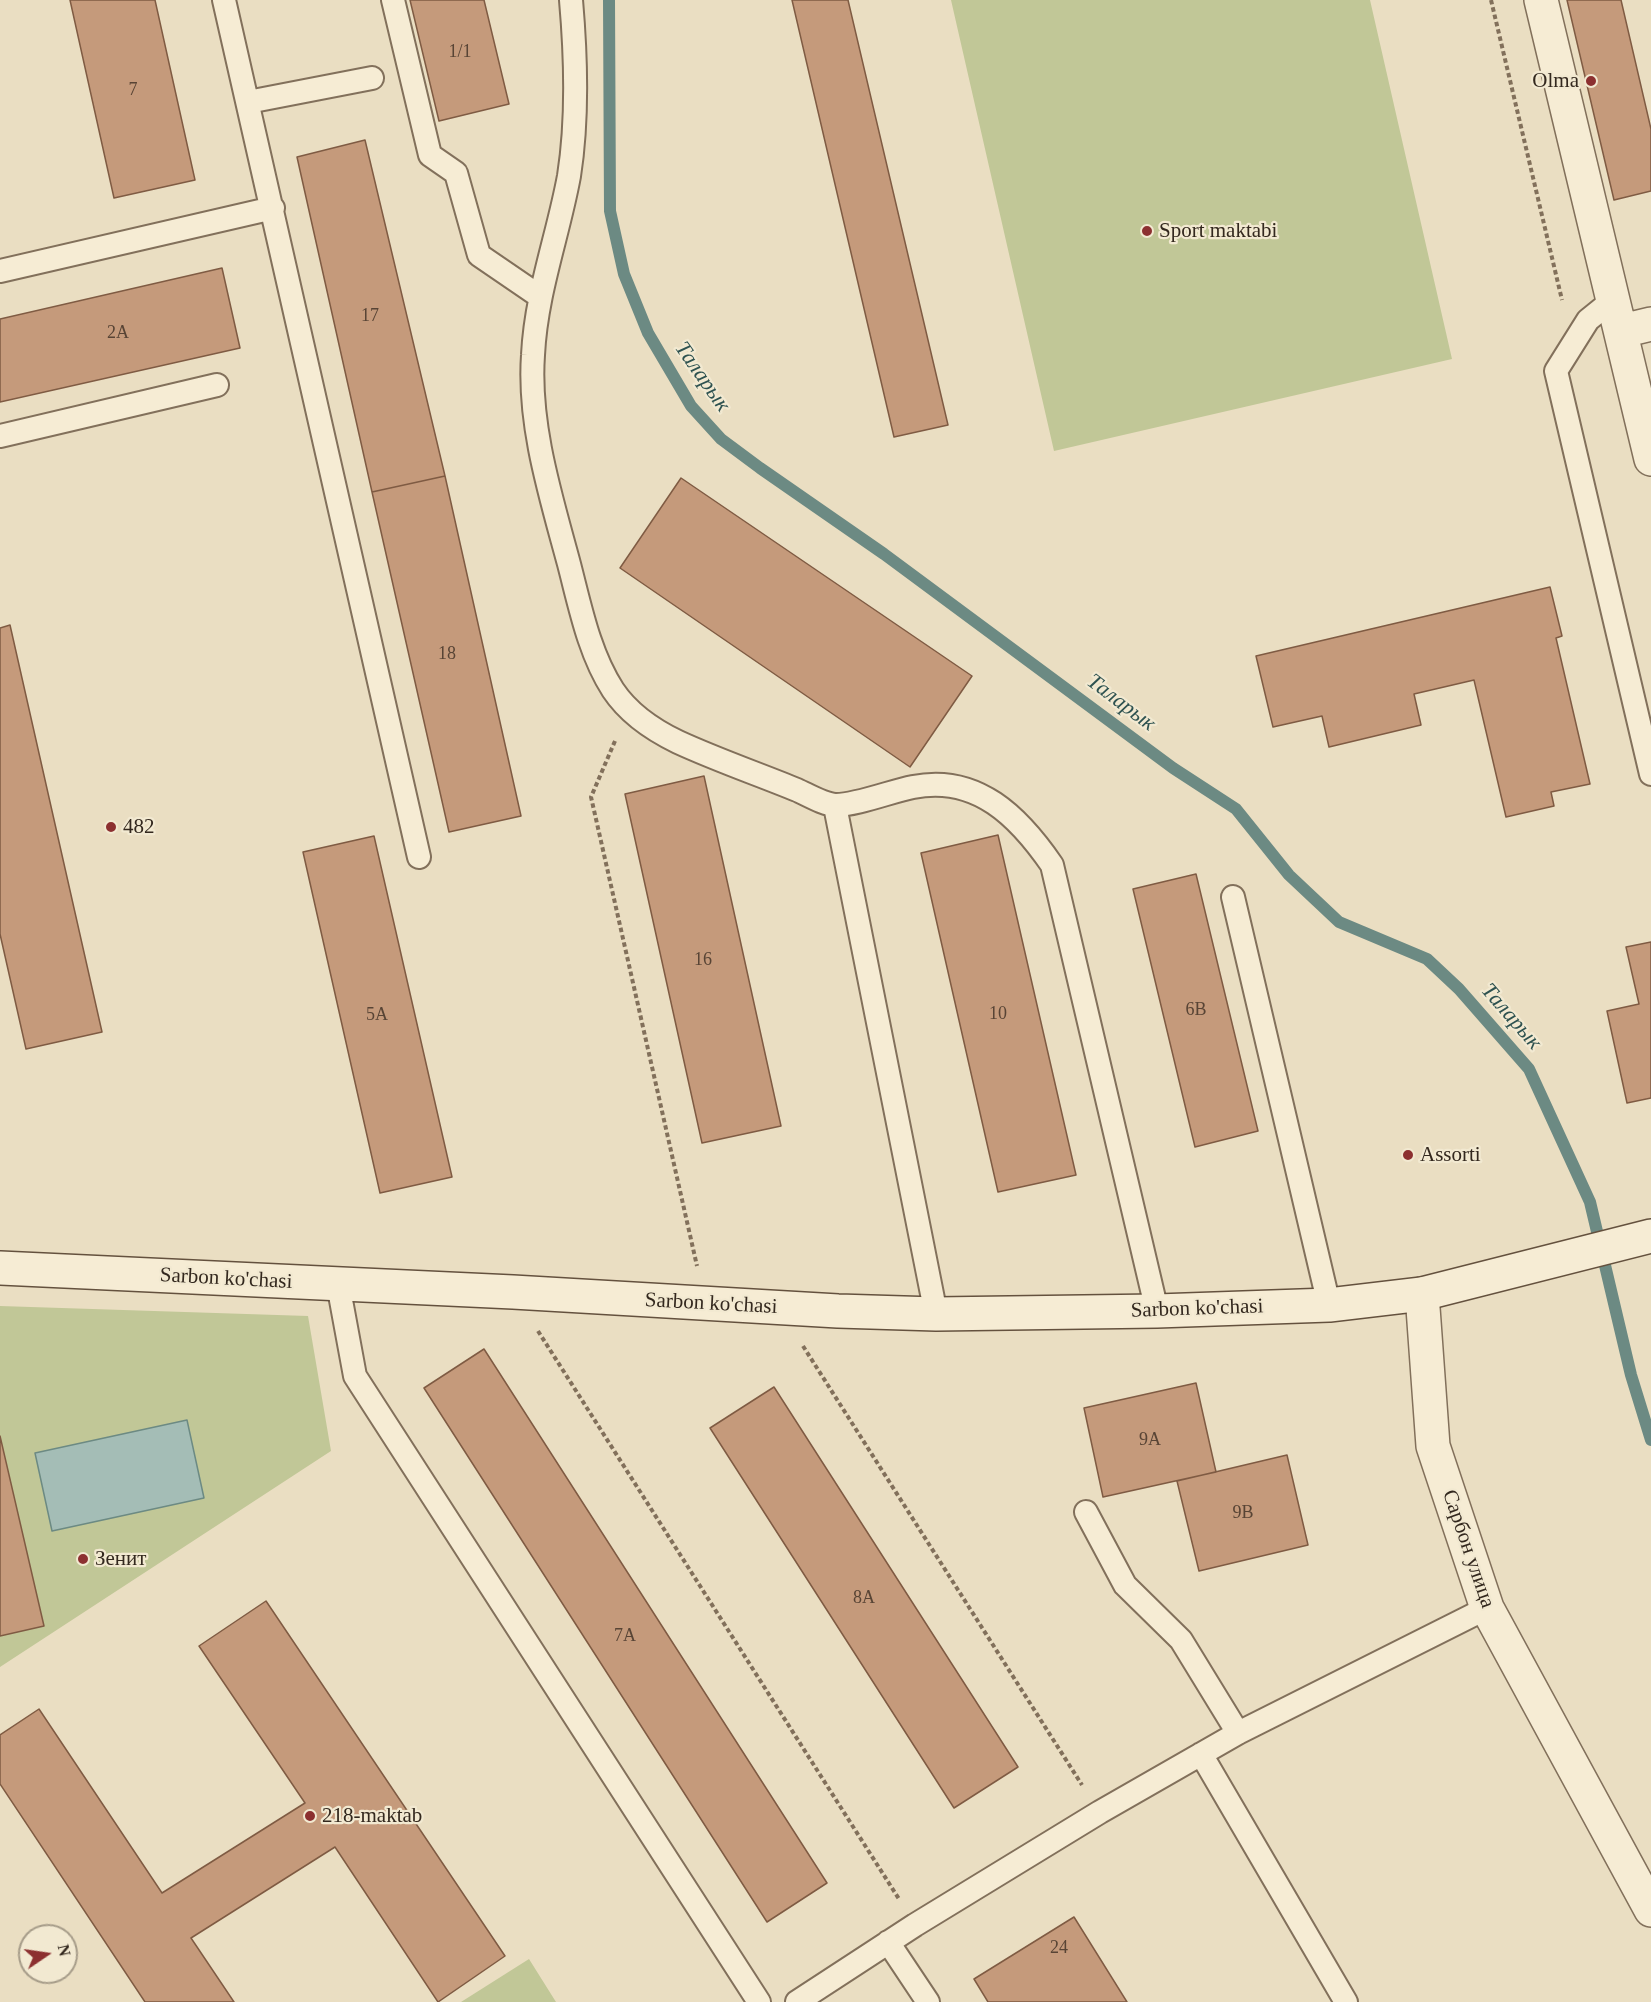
<!DOCTYPE html>
<html>
<head>
<meta charset="utf-8">
<style>
	body { margin:0 }
	#map { position:relative; width:1651px; height:2002px; overflow:hidden; background:#eadec2; font-family:"Times New Roman",serif }
	canvas { display:block }
	.north { position:absolute; left:18px; top:1924px; width:60px; height:60px; box-sizing:border-box; background:#f2e9d1; border:2px solid #a69c89; border-radius:50%; rotate:77deg; font-size:16px; font-weight:700; line-height:24px; text-align:center; color:#33281e }
	.north::after { content:''; display:block; margin:auto; width:21px; height:27px; background:#8c3030; clip-path:polygon(50% 0,100% 100%,50% 72%,0 100%) }
</style>
</head>
<body>
<div id="map">
<canvas width="1651" height="2002"></canvas>
<div class="north">N</div>
</div>
<script>
const g = document.querySelector('canvas').getContext('2d');
g.lineJoin = 'round';
function fill(path, color) { g.fillStyle = color; g.fill(path, 'evenodd'); }
function stroke(path, color, width, dash) { g.strokeStyle = color; g.lineWidth = width; g.lineCap = dash ? 'butt' : 'round'; g.setLineDash(dash || []); g.stroke(path); }
function label(font, color, halo, rows, align = 'center') {
  g.font = font + ' "Times New Roman",serif'; g.lineWidth = 4.5; g.setLineDash([]); g.textBaseline = 'middle'; g.strokeStyle = halo; g.fillStyle = color; for (const [text, x, y, turn = 0] of rows) {
    g.save(); g.translate(x, y); g.rotate((+turn || 0) * Math.PI / 180); g.textAlign = isNaN(turn) ? turn : align; if (halo) g.strokeText(text, 0, 0); g.fillText(text, 0, 0); g.restore();
  }
}
const green = new Path2D(`
	M951 0H1370L1452 359 1054 451Z
	M0 1306 308 1316 331 1451 0 1667Z
	M529 1959 556 2002H461Z`);
const water = new Path2D(`
	M187 1420 204 1498 52 1531 35 1453Z`);
const stream = new Path2D(`
	M609 0 610 211 624 274 648 333 691 406 721 439 760 468 884 554 1173 768 1236 809 1289 875 1339 922 1427 959 1459 989 1529 1069 1590 1202 1631 1375 1651 1440`);
const building = new Path2D(`
	M70 0H155L195 180 114 198Z
	M410 0H484L509 104 439 121Z
	M792 0H848L948 425 894 437Z
	M1567 0H1621L1651 129V191L1614 200Z
	M365 140 445 476 372 492 297 157Z
	M222 268 240 348 0 402V319Z
	M445 476 521 816 449 832 372 492Z
	M681 478 972 676 910 767 620 568Z
	M1550 587 1562 636 1556 638 1590 784 1551 792 1554 806 1506 817 1474 680 1414 694 1421 725 1329 747 1322 716 1273 727 1256 656Z
	M10 625 102 1032 26 1049 0 934V628Z
	M704 776 781 1126 702 1143 625 794Z
	M998 835 1076 1175 998 1192 921 853Z
	M374 836 452 1177 380 1193 303 852Z
	M1196 874 1258 1131 1195 1147 1133 889Z
	M1651 942V1098L1627 1103 1607 1011 1639 1004 1626 947Z
	M484 1349 827 1883 767 1922 424 1388Z
	M1196 1383 1216 1472 1103 1497 1084 1408Z
	M774 1387 1018 1767 954 1808 710 1428Z
	M0 1436 44 1626 0 1636Z
	M1287 1455 1308 1545 1199 1571 1177 1481Z
	M266 1601 505 1956 438 2002 335 1847 191 1938 234 2002H145L0 1784V1735L39 1709 162 1893 305 1803 199 1646Z
	M1074 1917 1127 2002H988L974 1979Z`);
const path = new Path2D(`
	M1491 0 1562 300
	M615 741 591 797 697 1266
	M538 1331 899 1899
	M803 1346 1082 1785`);
const lane = new Path2D(`
	M224 0 419 857
	M393 0 430 155 456 173 479 255 539 296
	M571 0C576 57 578 119 569 176 558 236 536 293 533 355 528 425 551 497 569 564 580 606 589 653 613 690 629 714 653 730 678 742 717 760 758 774 797 790 808 795 825 805 836 805 857 805 892 791 913 787 977 774 1019 817 1052 865L1157 1311
	M248 102 372 78
	M0 271 273 208
	M1614 299 1588 320 1556 371 1651 774
	M0 436 217 385
	M835 806 936 1314
	M1233 897 1329 1305
	M338 1284 355 1376 759 2002
	M1086 1512 1125 1585 1181 1640 1238 1733
	M1201 1754 1346 2002
	M888 1942 928 2002
	M797 2002 915 1925 1100 1812 1238 1733 1487 1608`);
const street = new Path2D(`
	M1541 0 1651 459
	M1622 331 1651 324
	M1422 1294 1433 1446 1487 1608 1651 1910`);
const secondary = new Path2D(`
	M0 1268 513 1292 838 1311 936 1314 1157 1311 1329 1305 1422 1294 1651 1236`);
const markers = [
	[1591,81,6,"#8c3030"],
	[1147,231,6,"#8c3030"],
	[111,827,6,"#8c3030"],
	[1408,1155,6,"#8c3030"],
	[83,1559,6,"#8c3030"],
	[310,1816,6,"#8c3030"]
];
const numberNames = [
	["1/1",460,52],
	["7",133,90],
	["17",370,316],
	["2А",118,333],
	["18",447,654],
	["16",703,960],
	["6В",1196,1010],
	["10",998,1014],
	["5А",377,1015],
	["9А",1150,1440],
	["9B",1243,1513],
	["8A",864,1598],
	["7A",625,1636],
	["24",1059,1948]
];
const poiNames = [
	["Olma",1579,81,"right"],
	["Sport maktabi",1159,231],
	["482",123,827],
	["Assorti",1420,1155],
	["Зенит",95,1559],
	["218-maktab",322,1816]
];
const streetNames = [
	["Sarbon ko'chasi",226,1279,3],
	["Sarbon ko'chasi",711,1304,3],
	["Sarbon ko'chasi",1197,1309,-2],
	["Сарбон улица",1468,1549,71]
];
const waterNames = [
	["Таларык",702,377,55],
	["Таларык",1121,703,37],
	["Таларык",1511,1017,49]
];
fill(green, '#c1c797');
fill(water, '#a4bdb6');
stroke(water, '#6c8a83', 1.5);
stroke(stream, '#6c8a83', 12);
fill(building, '#c59a7b');
stroke(building, '#7f5b43', 1.5);
stroke(lane, '#82705b', 26);
stroke(street, '#82705b', 36);
stroke(secondary, '#64513e', 36);
stroke(path, '#82705b', 4, [4.5, 3]);
stroke(lane, '#f6ecd4', 22);
stroke(street, '#f6ecd4', 33);
stroke(secondary, '#f6ecd4', 33);
for (const [x, y, r, color] of markers) { const dot = new Path2D(); dot.arc(x, y, r, 0, 2 * Math.PI); g.fillStyle = color; g.fill(dot); stroke(dot, '#f2e9d1', 2); }
label('18px', '#584435', null, numberNames);
label('21px', '#33281e', '#f2e9d1', poiNames, 'left');
label('21px', '#33281e', '#f2e9d1', streetNames);
label('italic 22px', '#2e5250', '#f2e9d1', waterNames);
</script>
</body>
</html>
